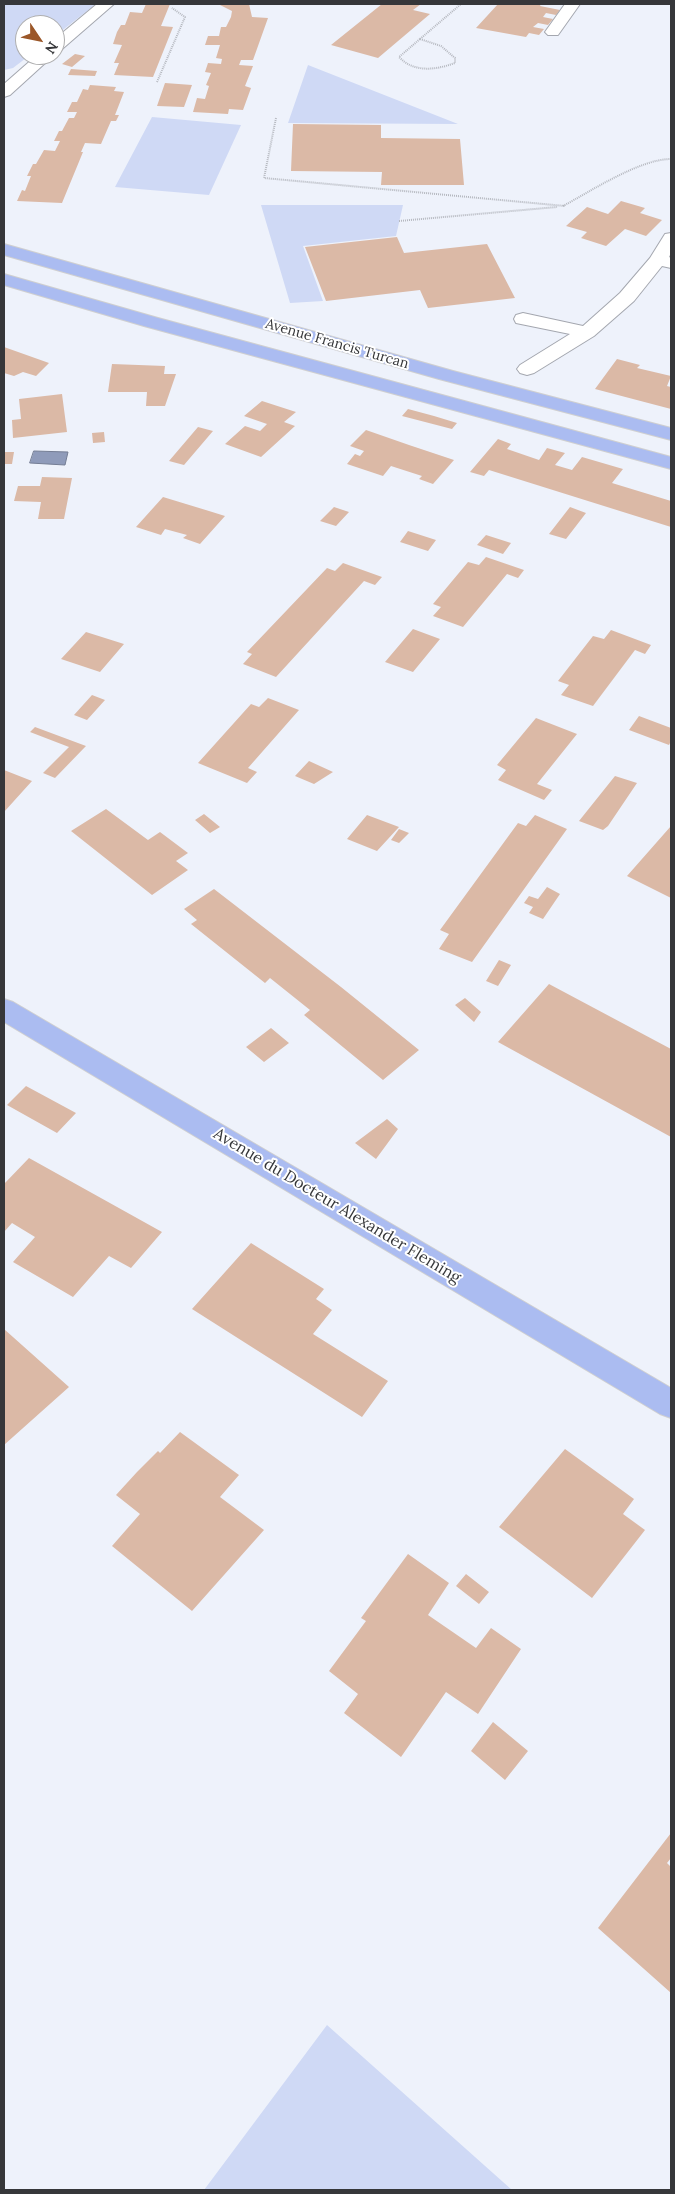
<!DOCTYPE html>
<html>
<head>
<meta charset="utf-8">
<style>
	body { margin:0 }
	#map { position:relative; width:675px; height:2194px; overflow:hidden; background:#eef2fb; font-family:Lora,serif }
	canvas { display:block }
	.frame { position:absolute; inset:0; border:5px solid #36373a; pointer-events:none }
	.north { position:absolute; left:15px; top:15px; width:50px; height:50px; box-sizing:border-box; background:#fff; border:1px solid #afafb0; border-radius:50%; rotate:124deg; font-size:14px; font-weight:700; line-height:20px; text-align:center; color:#36373a }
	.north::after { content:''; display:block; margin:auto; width:18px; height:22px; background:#9b5729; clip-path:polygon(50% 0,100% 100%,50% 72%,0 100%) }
</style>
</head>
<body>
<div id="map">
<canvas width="675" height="2194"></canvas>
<div class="frame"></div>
<div class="north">N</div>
</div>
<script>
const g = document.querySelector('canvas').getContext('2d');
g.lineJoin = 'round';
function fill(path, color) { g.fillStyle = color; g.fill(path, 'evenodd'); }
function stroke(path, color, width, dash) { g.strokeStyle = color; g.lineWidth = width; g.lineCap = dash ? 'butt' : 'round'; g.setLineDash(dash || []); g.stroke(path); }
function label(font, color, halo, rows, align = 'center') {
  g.font = font + ' Lora,serif'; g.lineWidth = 4; g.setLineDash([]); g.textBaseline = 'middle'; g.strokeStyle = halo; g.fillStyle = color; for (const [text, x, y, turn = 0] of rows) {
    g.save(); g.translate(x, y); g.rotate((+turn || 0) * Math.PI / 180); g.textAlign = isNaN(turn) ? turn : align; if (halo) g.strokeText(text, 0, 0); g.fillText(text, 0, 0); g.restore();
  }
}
const green = new Path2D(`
	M4 4H96L55 36V25H25V55H30L13 68 4 70Z
	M308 65 458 124 288 123Z
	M152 117 241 125 209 195 115 187Z
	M261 205H403L396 236 303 246 323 301 290 303Z
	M327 2025 512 2190H204Z`);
const water = new Path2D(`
	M34 451 68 452 65 465 30 463Z`);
const building = new Path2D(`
	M146 4H170L161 26 173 27 153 77 114 75 119 63H114L122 45 113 44 117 32 121 25H125L130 12 142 13Z
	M218 4H249L252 17 268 18 253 60H241L239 65 253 66 245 86 251 88 243 110 229 109 228 114 193 112 197 98 205 99 209 86 206 85 211 73 205 72 208 63 221 64 222 59 216 58 220 45H205L208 36H219L221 27H226L231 17 232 11Z
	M382 4H421L413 10 430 14 378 58 331 45Z
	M498 4H541L540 6 560 10 556 15 546 13 543 17 553 19 548 25 538 23 533 27 544 29 539 35 529 33 526 37 476 28Z
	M75 54 85 56 72 67 62 64Z
	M71 69 97 71 95 76 68 75Z
	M165 83 192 85 184 107 157 106Z
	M90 85 116 87 114 91 124 92 115 115H119L116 121H111L101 144 85 143 81 152H83L62 203 17 201 22 190 25 191 31 176H27L33 164H36L44 150 55 151 60 141H54L59 131H62L69 118H74L77 112H67L72 102H77L83 89 88 90Z
	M293 124 381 125V138L460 139 464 185H381L382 172 291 171Z
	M621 201 645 208 640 213 662 220 646 236 625 229 606 246 581 238 587 232 566 226 587 207 608 214Z
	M397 237 404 253 487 244 515 298 428 308 420 290 326 301 305 247Z
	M4 347 49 363 36 376 23 372 14 376 4 373Z
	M617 359 640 365 637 368 671 376 667 386 671 387V409L595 389Z
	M112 364 165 366 164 374H176L165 406H146L147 392H108Z
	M62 394 67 432 13 438 12 420 21 419 19 399Z
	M262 401 296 412 284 422 295 426 261 457 225 444 245 426 260 431 267 424 244 416Z
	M408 409 434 416 457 423 452 429 402 416Z
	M198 427 213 431 184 465 169 461Z
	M366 430 409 445 454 460 433 484 419 479 422 476 391 466 383 476 347 464 355 454 360 456 364 451 350 446Z
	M104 432 105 442 93 443 92 433Z
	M498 439 511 444 507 449 539 460 547 448 565 453 555 465 572 470 582 457 623 469 612 483 671 501V527L489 470 484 476 470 472Z
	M4 452H14L12 464H4Z
	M42 477 72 478 64 519H38L41 502 14 501 18 486H40Z
	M163 497 209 511 225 516 200 544 183 538 187 535 165 529 161 535 136 527Z
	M334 507 349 512 336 526 320 521Z
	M570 507 586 513 566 539 549 534Z
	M408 531 436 540 428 551 400 542Z
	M486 535 511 543 503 554 477 545Z
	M486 557 524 570 518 578 507 574 463 627 433 616 441 607 433 604 468 562 479 565Z
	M343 563 382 577 375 585 364 581 276 677 243 664 252 654 247 652 327 568 335 571Z
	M413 629 440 639 413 672 385 662Z
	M611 630 651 645 645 654 635 650 593 706 561 695 569 685 558 681 593 636 604 639Z
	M86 632 124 644 100 672 61 659Z
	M92 695 105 700 87 720 74 715Z
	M268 698 299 710 248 768 257 772 247 783 198 763 251 704 259 707Z
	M639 716 671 728V741L669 745 629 730Z
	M536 718 577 734 537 784 552 790 544 800 498 780 506 770 497 765Z
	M35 727 86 746 55 778 43 773 69 747 30 732Z
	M309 761 333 772 314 784 295 776Z
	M4 770 32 781 4 812Z
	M615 776 637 783 608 826 603 830 579 821Z
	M106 809 148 840 160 832 188 853 176 861 188 870 152 895 71 831Z
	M204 814 220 827 210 833 195 820Z
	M367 815 399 827 377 851 347 839Z
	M535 815 567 829 472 962 439 949 449 934 440 930 518 823 526 826Z
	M671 826V898L627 876Z
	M399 829 409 833 399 843 391 840Z
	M547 887 560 894 543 919 529 913 533 907 524 903 529 896 538 899Z
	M214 889 341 987 419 1050 383 1080 304 1015 310 1010 270 978 265 983 191 924 197 920 184 909Z
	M499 960 511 965 498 986 486 981Z
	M549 984 671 1049V1137L498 1042Z
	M465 998 481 1012 474 1022 455 1005Z
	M271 1028 289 1043 264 1062 246 1047Z
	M26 1086 76 1113 57 1133 7 1105Z
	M387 1119 398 1129 376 1159 355 1143Z
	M29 1158 162 1232 131 1268 109 1256 73 1297 13 1262 35 1237 12 1223 4 1232V1184Z
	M251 1243 324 1289 316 1299 332 1310 313 1334 388 1381 362 1417 192 1309Z
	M4 1329 69 1387 4 1445Z
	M180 1432 239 1475 220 1497 264 1530 192 1611 112 1546 140 1514 116 1495 137 1472 158 1451 160 1453Z
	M565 1449 634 1499 623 1514 645 1530 592 1598 499 1527Z
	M408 1554 449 1583 428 1615 476 1648 491 1628 521 1649 478 1714 446 1692 401 1757 344 1713 358 1694 329 1671 366 1621 361 1618Z
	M466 1574 489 1592 479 1604 456 1586Z
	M493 1722 528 1751 505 1780 471 1751Z
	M671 1833V1858L667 1863 671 1867V1993L598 1928Z`);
const path = new Path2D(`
	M420 39 441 46 455 58V63C436 70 414 73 399 57Z
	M420 39 461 4
	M157 82 185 17 172 8
	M276 118 264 178 565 206
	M563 206C591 191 640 159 671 159
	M399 221 557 207`);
const minor = new Path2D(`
	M97 4H114L61 50 55 52V39Z
	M565 4H580L558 35H548L545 32Z
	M37 55H54L10 95 4 97V84Z
	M671 233V253L669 257 671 258V268L662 266 634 301 594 336 534 373 527 375 520 373 517 369 520 365 570 334 516 323 514 319 516 315 523 313 583 326 620 293 650 258 665 234Z`);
const major = new Path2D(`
	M4 244 453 371 671 428V440L439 379 4 255Z
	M4 274 158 318 671 457V469L144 326 4 285Z
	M4 999 13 1002 671 1388V1418L660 1414 4 1022Z`);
const farStreetnames = [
	["Avenue Francis Turcan",337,344,16]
];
const streetNames = [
	["Avenue du Docteur Alexander Fleming",337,1206,31]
];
fill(green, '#cfd9f5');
fill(water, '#8f9bba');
stroke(water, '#747d94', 1);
fill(building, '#dbb9a6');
stroke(minor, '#a4a7af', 2);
stroke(major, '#cfcfd0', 2);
stroke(path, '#b5b8bf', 2, [1, 1]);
fill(minor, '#fff');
fill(major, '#abbcf1');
label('14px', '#36373a', '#fff', farStreetnames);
label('16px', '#36373a', '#fff', streetNames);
</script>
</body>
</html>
